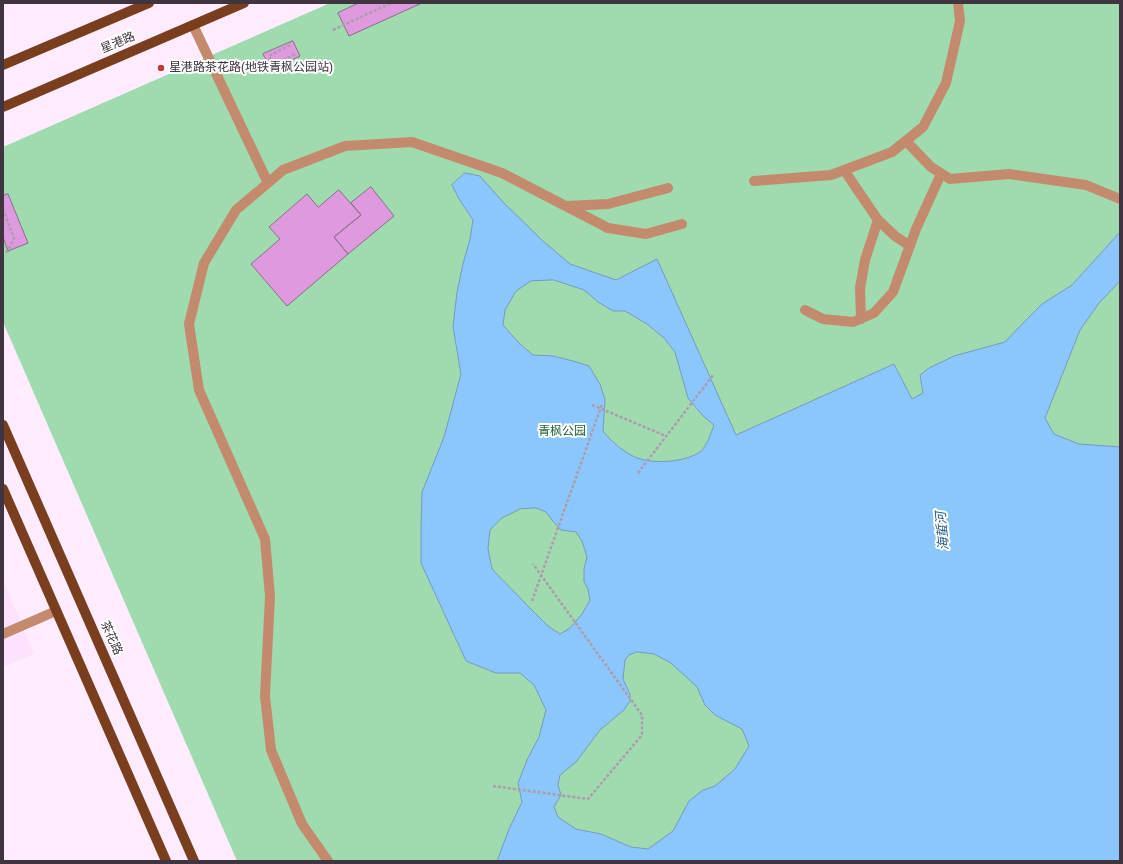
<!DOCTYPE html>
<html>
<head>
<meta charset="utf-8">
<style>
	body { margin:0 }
	#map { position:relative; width:1123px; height:864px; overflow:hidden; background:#ffedff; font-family:Arial,sans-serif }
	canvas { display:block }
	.frame { position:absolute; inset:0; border:4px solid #3f343f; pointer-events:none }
</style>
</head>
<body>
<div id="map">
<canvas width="1123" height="864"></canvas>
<div class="frame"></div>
</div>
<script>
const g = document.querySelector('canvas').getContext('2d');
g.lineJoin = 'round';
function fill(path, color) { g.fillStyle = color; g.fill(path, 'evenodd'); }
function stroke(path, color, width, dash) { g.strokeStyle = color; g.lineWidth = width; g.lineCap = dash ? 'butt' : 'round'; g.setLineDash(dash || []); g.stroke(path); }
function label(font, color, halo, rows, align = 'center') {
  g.font = font + ' Arial,"Noto Sans SC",sans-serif'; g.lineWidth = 4; g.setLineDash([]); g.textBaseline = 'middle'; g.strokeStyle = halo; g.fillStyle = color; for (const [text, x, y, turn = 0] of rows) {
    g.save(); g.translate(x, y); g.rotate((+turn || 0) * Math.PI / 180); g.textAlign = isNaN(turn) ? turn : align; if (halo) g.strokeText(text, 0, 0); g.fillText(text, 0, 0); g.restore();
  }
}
const built = new Path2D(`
	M3 580 34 654 3 667Z`);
const green = new Path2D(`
	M330 3H1120V861H237L3 322V147Z`);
const water = new Path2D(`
	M465 173 480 176 503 202 543 241 570 264 616 280 657 259 736 435 894 364 912 399 923 393 920 375 929 368 954 356 1005 342 1024 322 1042 304 1072 285 1120 232V281L1099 303 1080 330 1045 418 1054 434 1079 444 1120 447V861H497L509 829 522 802 518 783 527 760 539 737 546 710 534 685 520 673H496L466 661 421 563V526L422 492 444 437 461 374 453 327 457 292 463 264 470 239 473 220 459 199 452 185ZM554 280 584 290 598 302 613 311H625L647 324 664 338 675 352 688 398 703 416 714 425C711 433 707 446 700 452 684 463 647 465 631 455 620 449 611 441 603 431L605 400 600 384 589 366 573 361 553 356 533 355 520 344 503 325 505 310 516 291 531 281ZM536 508 546 512 552 520 561 530 576 532 582 541 587 557 584 569V582L588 589 590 600 582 614 570 628 560 634 548 626 527 605 492 569 488 549 490 530 502 518 520 509ZM637 652 654 654 671 663 697 687 705 705 715 715 742 729 749 746 735 769 715 786 703 790 689 801 673 831 648 849 631 847 601 834 576 829 558 817 554 807 561 795 558 785 560 775 576 762 600 730 624 710 630 701V694L623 679 625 660 629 655Z`);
const building = new Path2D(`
	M359 3H422L349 36 338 13Z
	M293 41 300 56 271 70 263 54Z
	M371 187 394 216 348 254 334 237 361 215 351 203Z
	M339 190 361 215 334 237 348 254 287 306 251 264 280 239 269 227 307 194 318 207Z
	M8 194 28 243 8 251 3 237V196Z`);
const path = new Path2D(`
	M333 30 391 3
	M290 45 269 56 273 65 295 54
	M3 209 14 238 8 251 3 253
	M592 405 666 436
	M638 473 714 374
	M532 601 602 404
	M493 786 588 799 642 735V715L533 564`);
const minor = new Path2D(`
	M193 25 268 183
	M906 141 931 167 950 179 1009 174 1086 185 1120 199
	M844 170 878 220 895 236 910 246
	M754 181 831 175 892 152 923 127 946 83 960 21 958 3
	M566 206 608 204 668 188
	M805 310 823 319 853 322 874 313 893 292 916 229 941 174
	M861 319 860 288 865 260 878 220
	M3 634 56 611
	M328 861 302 824 271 750 265 696 270 596 265 539 199 390 189 324 204 263 236 210 268 183 283 170 345 146 412 142 502 173 608 228 646 234 682 224`);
const major = new Path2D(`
	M3 65 149 3
	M3 107 244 3
	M3 425 194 861
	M3 489 166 861`);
const markers = [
	[161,68,4,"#c53638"]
];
const streetNames = [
	["星港路",118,43,-23],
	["茶花路",111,638,66]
];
const poiNames = [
	["星港路茶花路(地铁青枫公园站)",169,68]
];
const parkNames = [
	["青枫公园",562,432]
];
const waterNames = [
	["海蜇河",943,531,-95]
];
fill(built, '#fde1fd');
fill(green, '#a0daaf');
fill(water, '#8bc7fc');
stroke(water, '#749bc3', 1);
fill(building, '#df9adf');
stroke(building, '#896f89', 1);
stroke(path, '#ac9dac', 2.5, [3, 2]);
stroke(minor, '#c48a6d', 10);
stroke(major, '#783e1e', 10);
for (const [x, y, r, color] of markers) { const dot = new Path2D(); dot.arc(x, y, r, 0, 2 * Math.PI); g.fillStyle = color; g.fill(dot); stroke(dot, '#fff', 1.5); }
label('12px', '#3f343f', '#fff', streetNames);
label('12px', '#3f343f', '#fff', poiNames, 'left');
label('12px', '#226039', '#fff', parkNames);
label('italic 13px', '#245a86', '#fff', waterNames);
</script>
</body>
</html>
